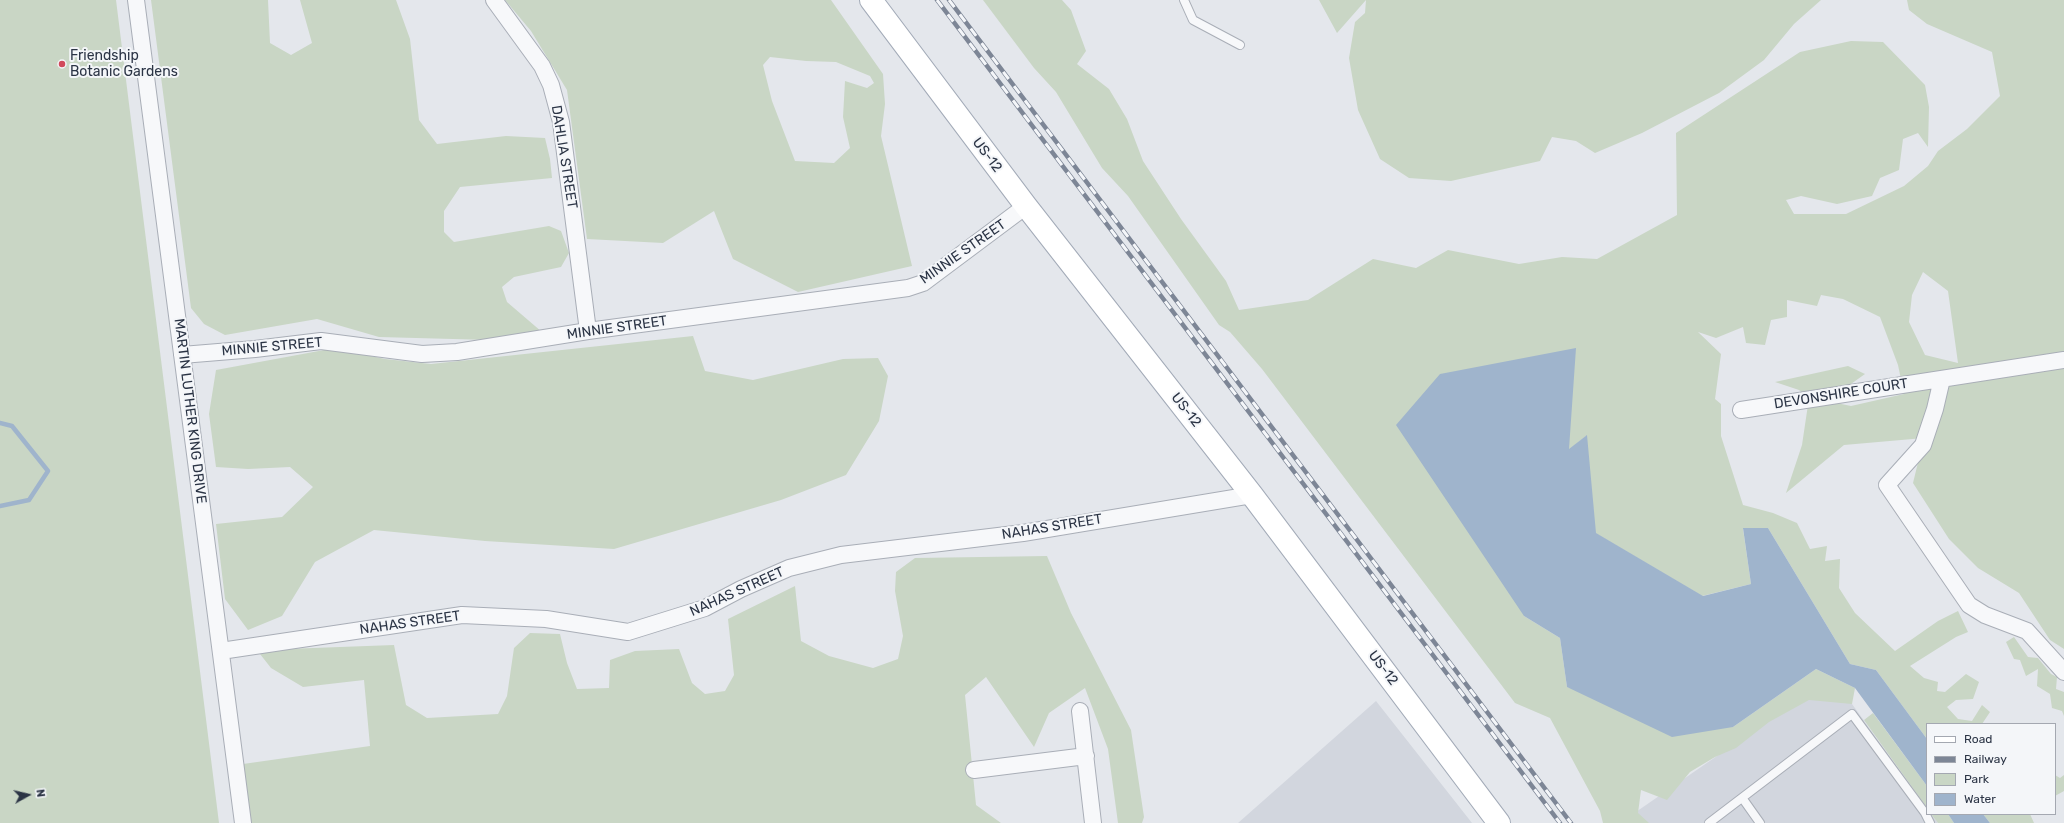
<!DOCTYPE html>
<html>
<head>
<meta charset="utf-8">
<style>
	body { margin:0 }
	#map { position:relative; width:2064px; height:823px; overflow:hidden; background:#e4e7ec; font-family:Rubik,sans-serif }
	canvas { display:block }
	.legend { position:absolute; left:1926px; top:723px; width:130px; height:92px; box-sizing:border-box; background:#f4f6f9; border:1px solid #a4a8b1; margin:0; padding:5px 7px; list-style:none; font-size:12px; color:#2b3445 }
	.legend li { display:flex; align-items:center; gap:8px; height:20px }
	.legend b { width:20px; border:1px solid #a4a8b1 }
	.north { position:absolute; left:8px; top:775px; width:40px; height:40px; -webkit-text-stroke:3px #f4f6f9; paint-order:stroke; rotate:82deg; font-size:11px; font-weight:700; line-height:16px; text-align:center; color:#2b3445 }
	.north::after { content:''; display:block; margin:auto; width:14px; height:18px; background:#2b3445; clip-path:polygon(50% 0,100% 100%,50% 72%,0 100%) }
</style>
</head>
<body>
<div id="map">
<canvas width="2064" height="823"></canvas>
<ul class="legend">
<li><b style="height:5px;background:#fff"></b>Road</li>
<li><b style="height:5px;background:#7d8696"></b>Railway</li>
<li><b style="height:11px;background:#c9d6c5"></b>Park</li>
<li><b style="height:11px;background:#9fb4cc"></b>Water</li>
</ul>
<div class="north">N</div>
</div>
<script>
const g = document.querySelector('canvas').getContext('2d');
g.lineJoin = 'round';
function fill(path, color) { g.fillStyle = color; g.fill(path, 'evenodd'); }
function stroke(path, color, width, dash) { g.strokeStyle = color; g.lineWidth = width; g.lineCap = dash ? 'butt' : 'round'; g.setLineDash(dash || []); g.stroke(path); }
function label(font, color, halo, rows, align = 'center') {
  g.font = font + ' Rubik,sans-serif'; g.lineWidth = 4; g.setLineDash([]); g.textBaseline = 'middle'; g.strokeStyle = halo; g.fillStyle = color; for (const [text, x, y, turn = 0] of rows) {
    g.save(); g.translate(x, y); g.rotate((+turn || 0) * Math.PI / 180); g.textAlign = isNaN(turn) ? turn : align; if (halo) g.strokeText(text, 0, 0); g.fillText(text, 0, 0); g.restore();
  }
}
const built = new Path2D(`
	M1824 682 1852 704 1927 808V814H1931L1938 823H1620Z
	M1376 701 1472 823H1238Z`);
const green = new Path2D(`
	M0 0H116L219 823H0Z
	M151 0H268L270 43 291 55 312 43 300 0H396L410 39 419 120 437 144 506 136 545 138 550 159 552 178 460 187 444 211V232L454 242 549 226 561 231 569 253 561 267 514 277 502 287 507 302 542 332 490 340 379 337 317 319 225 335 204 324 191 308Z
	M505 0H831L883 74 885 104 881 136 912 266 798 292 733 259 714 211 663 243 587 239 567 90 531 31ZM770 57 806 61 836 62 870 76 874 83 867 88 845 81 843 117 850 148 834 163 795 161 772 101 763 65Z
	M983 0H1062L1071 10 1086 51 1077 64 1109 89 1127 119 1143 161 1181 219 1226 281 1239 310 1308 300 1373 259 1416 268 1448 250 1519 264 1562 257 1597 259 1677 215 1676 133 1800 52 1851 41 1883 42 1925 85 1929 107 1928 147 1918 133 1903 139 1899 170 1880 178 1872 196 1837 204 1801 196 1786 200 1794 214H1846L1904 186 1928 166 1938 151 1967 129 2000 96 1992 52 1927 24 1909 10 1907 0H2064V649L2050 640 2019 593 1978 568 1949 539 1913 483 1924 438 1844 445 1786 493 1802 445 1809 398 1799 390 1775 382 1848 366 1865 374 1827 401 1851 406 1904 394 1898 365 1880 317 1843 299 1821 295 1817 306 1787 300V317L1771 320 1765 345 1746 343 1743 327 1716 338 1698 332 1721 354 1715 399 1721 404V436L1743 505 1773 513 1797 523 1810 549 1827 546 1825 561 1840 559 1839 588 1855 613 1895 651 1938 621 1958 611 1968 632 1956 637 1910 666 1924 678 1938 682 1937 691 1945 692 1966 674 1979 682 1973 699 1956 700 1947 707 1958 719 1972 721 1982 705 1990 712 1982 724H1927V739L1876 670 1850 664 1768 528 1743 529 1751 584 1702 596 1595 533 1586 436 1569 450 1524 616 1560 638 1567 687 1733 727 1816 669 1855 688 1852 704 1809 700 1769 722 1736 748 1715 757 1690 772 1667 800 1641 790 1638 813 1649 823H1603L1600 811 1550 718 1515 703 1262 369 1230 332 1219 325 1128 196 1102 168 1056 92 1034 68ZM1923 272 1948 291 1958 363 1925 355 1909 322 1912 295Z
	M1319 0H1366L1337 33Z
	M1366 0H1821L1794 24 1764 60 1719 93 1642 133 1595 153 1576 141 1552 137 1540 161 1451 181 1409 178 1380 159 1358 110 1349 58 1355 22 1365 13Z
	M693 336 705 371 753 380 843 359 878 358 888 376 879 421 846 475 781 500 614 549 485 541 374 530 315 562 282 616 248 630 225 599 216 524 282 517 313 487 290 467 248 469 216 467 209 414 216 370 335 348 385 359 431 364Z
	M1047 556 1071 613 1131 730 1144 817 1142 823H1118L1108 749 1085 688 1049 713 1034 747 986 677 965 695 976 805 1001 823H251L243 764 370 746 364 680 303 687 271 668 260 654 286 649 394 645 406 705 427 718 498 714 507 696 514 648 530 633 560 634 567 663 577 689 609 688 610 660 635 651 679 649 692 683 705 694 725 691 734 675 728 619 795 586 801 641 829 656 873 668 898 659 903 636 895 591 896 572 915 558Z
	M2014 637 2028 657 2038 658 2051 674 2057 677 2056 689 2064 692V716L2062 711 2052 708 2050 694 2037 686 2038 669 2026 676 2020 660 2014 659 2006 642Z
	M1873 713 1927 786V808L1864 720Z
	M2055 775 2060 778 2064 775V791L2055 796Z
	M1931 814H1948L1954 823H1938Z
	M1983 814H2030L2034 823H1990Z`);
const water = new Path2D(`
	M1576 348 1569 449 1587 435 1596 533 1703 596 1751 584 1743 528H1768L1850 664 1876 670 1927 739V786L1855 688 1816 669 1733 727 1672 737 1567 687 1560 638 1524 616 1396 425 1440 374Z
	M1948 814H1983L1990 823H1954Z`);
const stream = new Path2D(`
	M0 423 12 426 48 471 29 500 0 506`);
const lane = new Path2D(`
	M1184 0 1193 20 1240 45
	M1743 799 1760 823
	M1709 823 1852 714 1925 813 1930 823`);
const street = new Path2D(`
	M136 0 243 823
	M494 0 542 66 551 85 561 122 588 331
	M182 355 255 349 321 341 422 354 457 352 588 331 908 288 923 283 1026 206
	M1942 379 1935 409 1923 445 1887 485 1969 605 1985 615 2027 631 2064 672
	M1741 410 2064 360
	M221 651 462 615 546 619 628 632 705 608 741 589 789 568 841 555 1023 533 1252 495
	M1080 711 1093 823
	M974 770 1086 756`);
const primary = new Path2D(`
	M871 0 1026 206 1252 495 1499 823`);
const rail = new Path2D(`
	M937 0 1560 823
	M949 0 1571 823`);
const markers = [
	[62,64,4,"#d1495b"]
];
const poiNames = [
	["Friendship",70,56],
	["Botanic Gardens",70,72]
];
const streetNames = [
	["US-12",987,155,53],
	["DAHLIA STREET",564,157,81],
	["MINNIE STREET",963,252,-35],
	["MINNIE STREET",617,328,-8],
	["MINNIE STREET",272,347,-5],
	["DEVONSHIRE COURT",1841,394,-9],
	["US-12",1186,410,52],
	["MARTIN LUTHER KING DRIVE",190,411,83],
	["NAHAS STREET",1052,527,-9],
	["NAHAS STREET",737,592,-24],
	["NAHAS STREET",410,623,-8],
	["US-12",1383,668,53]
];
fill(built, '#d2d6de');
fill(green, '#c9d6c5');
fill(water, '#9fb4cc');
stroke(stream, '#9fb4cc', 4.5);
stroke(lane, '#a9aeb7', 10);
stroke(street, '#a9aeb7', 18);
stroke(primary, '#a3abb8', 24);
stroke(lane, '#f7f8fa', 8);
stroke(street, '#f7f8fa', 16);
stroke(primary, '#fff', 22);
stroke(rail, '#7d8696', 4.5);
stroke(rail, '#f4f6f9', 3, [9]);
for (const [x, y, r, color] of markers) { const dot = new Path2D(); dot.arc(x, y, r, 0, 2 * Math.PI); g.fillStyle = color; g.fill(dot); stroke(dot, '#f4f6f9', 1.5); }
label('14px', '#2b3445', '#f4f6f9', poiNames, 'left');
label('14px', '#2b3445', '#f4f6f9', streetNames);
</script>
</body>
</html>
